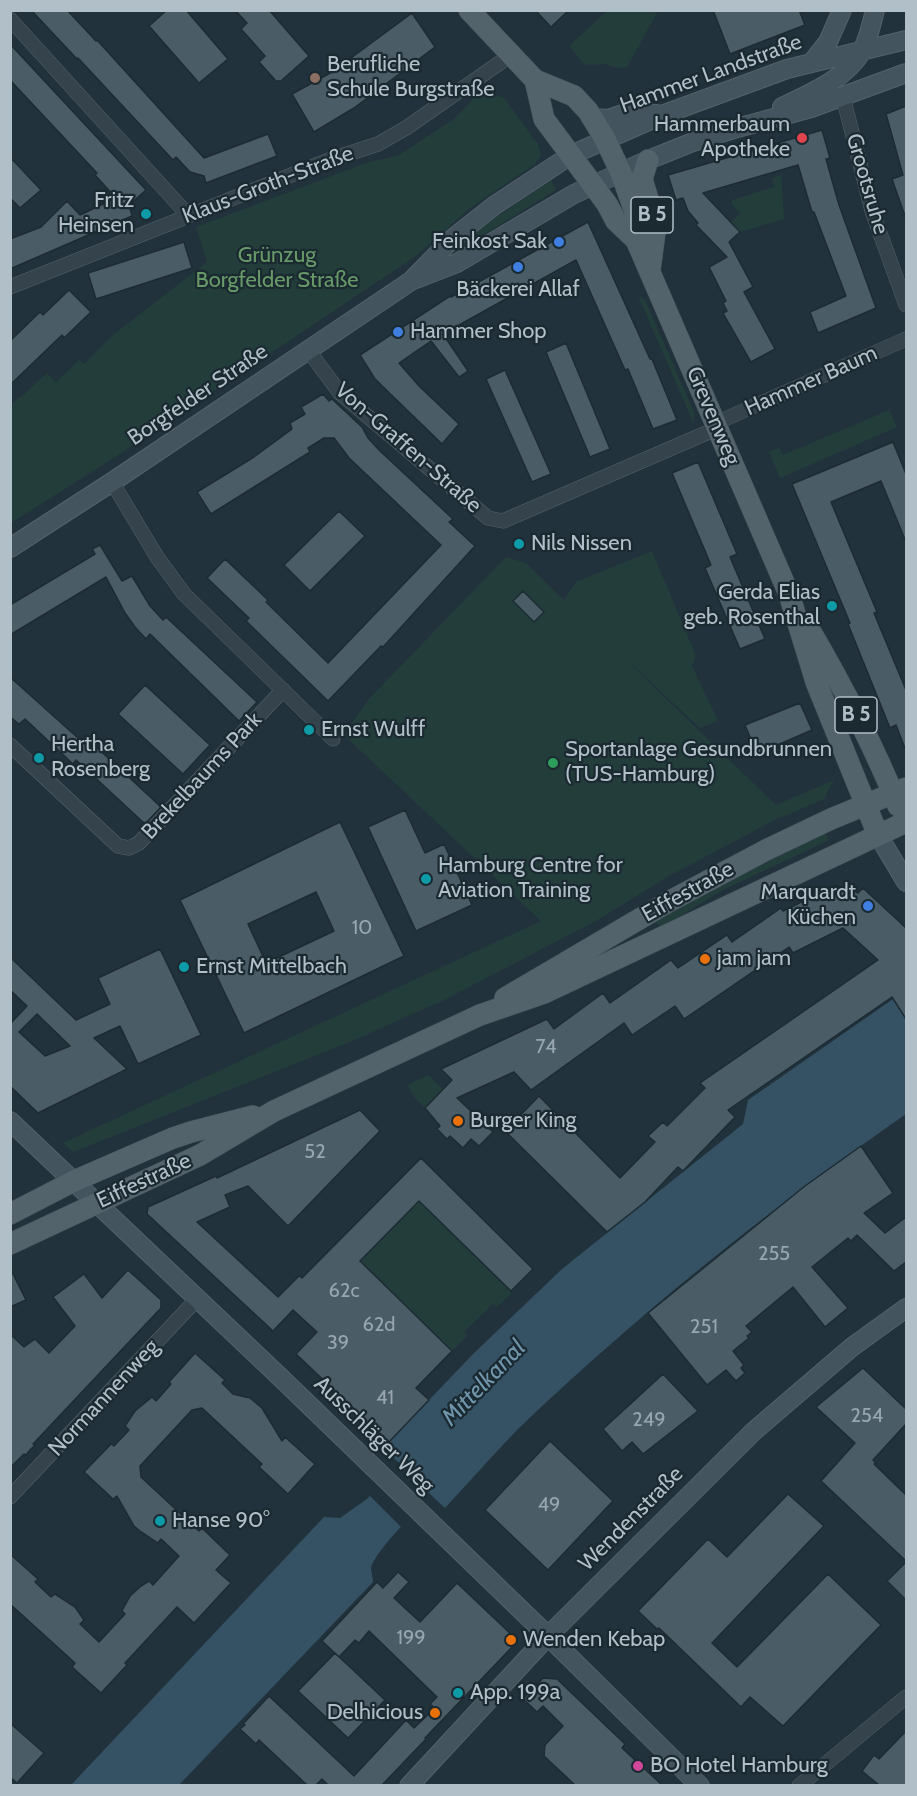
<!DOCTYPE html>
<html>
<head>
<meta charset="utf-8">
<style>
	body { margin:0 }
	#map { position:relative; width:917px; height:1796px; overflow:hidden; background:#21323c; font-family:Cabin,sans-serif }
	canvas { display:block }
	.frame { position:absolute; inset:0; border:12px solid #b1bfc8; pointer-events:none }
</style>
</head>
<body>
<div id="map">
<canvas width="917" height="1796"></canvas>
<div class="frame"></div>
</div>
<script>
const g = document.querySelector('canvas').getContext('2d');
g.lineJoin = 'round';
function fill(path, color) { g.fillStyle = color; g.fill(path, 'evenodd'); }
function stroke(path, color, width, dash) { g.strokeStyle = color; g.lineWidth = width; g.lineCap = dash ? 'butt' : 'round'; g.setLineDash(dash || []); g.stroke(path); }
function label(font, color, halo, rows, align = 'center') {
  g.font = font + ' Cabin,sans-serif'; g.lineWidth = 4.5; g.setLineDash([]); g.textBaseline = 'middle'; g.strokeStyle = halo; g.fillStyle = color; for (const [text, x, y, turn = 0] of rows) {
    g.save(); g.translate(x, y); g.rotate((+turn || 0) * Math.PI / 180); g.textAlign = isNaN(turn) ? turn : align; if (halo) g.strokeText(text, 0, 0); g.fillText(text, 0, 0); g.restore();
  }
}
const green = new Path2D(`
	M608 10 658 11 627 67 617 68 605 64 588 65 583 63 569 46Z
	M485 91 504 98 538 144 541 155 535 164 470 208 416 256 117 456 11 523V404L22 396 47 373 56 382 79 360 84 364 113 335 207 262 196 227 366 163 399 155 454 119 473 99Z
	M781 175 784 219 740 232 730 222 740 214 732 204V200L774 187 772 178Z
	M551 179 556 190 464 247 461 242Z
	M638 296 645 300 694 412V424Z
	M889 410 897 427 780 478 769 452 779 448 783 455Z
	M652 551 696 656 692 666 718 721 700 728 617 651 776 805 834 780 824 799 775 820 669 876 596 921 444 1000 350 1042 73 1152 63 1143 541 921 344 735 368 700 506 557 526 563 564 600 576 582Z
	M825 831 829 840 721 891 663 927 657 924 656 921 720 883Z
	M428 1075 443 1089 425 1108 415 1098 407 1085Z
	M419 1201 512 1293 497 1307 493 1304 464 1332 467 1336 452 1351 360 1261Z`);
const water = new Path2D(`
	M906 990V1114C769 1209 637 1315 516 1431 492 1456 469 1482 445 1508L431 1495C419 1508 374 1552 371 1568 371 1572 373 1578 373 1582L179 1785 70 1786 324 1517 340 1518 367 1499 400 1464 384 1448 389 1442 473 1354 562 1269 743 1124 748 1100Z`);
const pier = new Path2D(`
	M398 1462 432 1496 401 1527 368 1494Z`);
const building = new Path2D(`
	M31 10H67L96 41 97 40 204 158 268 134 277 156 206 183 204 176 190 172 176 157 173 160 78 58 77 59Z
	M167 10H186L228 59 199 83 149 26Z
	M235 10H269L309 56 281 81H276L259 62 265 56 241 29 247 23Z
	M535 10H569L551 27Z
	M713 10H799L805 25 730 54Z
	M412 13 435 47 354 108 314 132 292 94 332 72Z
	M10 44 146 190 129 205 132 216 10 269V239L41 227 67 201 80 215 116 198 95 175 97 173 10 80Z
	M906 106V215L905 216 892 179 903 175 886 114Z
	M822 130 830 158 826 159 839 205 876 308 818 333 810 312 846 296 814 212H812L798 165 703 193 740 232 729 242 753 287 744 292 775 349 751 362 723 313 727 311 723 303 726 301 709 267 727 257 696 225 698 223 688 211 683 198 676 200 668 175Z
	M10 157 41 190 20 208 10 198Z
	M588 222 650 359H652L677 420 653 429 628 369 625 370 576 260 443 334 468 371 459 377 431 341 399 363 419 386 459 424 442 444 375 379 360 355 450 296 451 297Z
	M184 242 192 268 96 299 88 273Z
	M69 290 91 312 64 338 62 335 10 385V341L40 312 43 315Z
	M566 343 610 449 590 457 546 352Z
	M505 370 551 474 532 482 486 379Z
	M323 394 329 401 332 399 362 427 368 438 380 451 453 519 449 522 475 546 383 647 381 646 328 701 246 621 249 618 207 578 225 559 268 600 266 602 328 663 441 545 349 458 334 438H324L308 448 310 452 211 514 197 492 254 457 292 429 290 423 305 414 301 407Z
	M893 442 906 474V542L881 481 831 502 877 612 874 613 906 690V751L896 725 890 728 848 624 850 623 792 484Z
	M698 462 737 554 730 557 765 639 740 649 705 568 711 565 672 473Z
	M339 511 365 536 310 591 284 565Z
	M100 545 122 581 132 576 150 606 163 620 166 617 257 702 239 721 150 634 146 639 135 627 125 613 106 577 10 635V605L95 554 92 549Z
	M523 591 544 612 534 622 513 601Z
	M10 677 88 747 92 743 161 807 145 824 76 760 73 764 25 719 19 724 10 717Z
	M145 685 210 745 183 774 118 714Z
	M800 703 812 730 757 754 745 725Z
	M405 810 425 853 444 844 472 905 416 931 368 827Z
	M340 822 404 956 244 1033 180 900ZM316 892 334 931 266 963 248 924Z
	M836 885 841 891 849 888 858 893 863 888 906 928V1019L892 997 728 1110 735 1117 683 1171 678 1167 645 1202 607 1232 505 1131 539 1096 620 1178 655 1142 648 1136 663 1122 667 1126 705 1088 700 1083 878 960 843 928 793 953 789 947 684 1019 675 1006 632 1035 624 1023 531 1090 514 1072 457 1098 493 1132 479 1146 471 1139 463 1148 450 1136 447 1139 437 1129 440 1126 425 1108 452 1080 441 1069 547 1019 554 1029 603 993 610 1003 671 960 678 968 727 935 732 942 781 908 783 911Z
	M160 949 201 1035 138 1064 120 1026 94 1038 127 1069 38 1113 10 1086V1024L27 1006 10 990V957L76 1020 110 1004 98 978ZM37 1014 70 1046 45 1056 19 1032Z
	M360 1110 380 1131 288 1226 248 1186 225 1195 230 1207 197 1222 278 1297 299 1276 302 1278 421 1158 533 1269 511 1291 419 1201 360 1261 452 1351 416 1388 429 1400 389 1442 296 1354 317 1332 293 1310 273 1331 147 1214 148 1207 216 1176 217 1178Z
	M861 1146 893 1193 864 1213 885 1233 906 1217V1262L894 1271 857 1235 851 1241 848 1238 812 1267 848 1308 825 1327 793 1287 746 1326 752 1332 747 1336 749 1338 733 1351 744 1365 741 1368 745 1373 736 1381 726 1370 707 1385 648 1313 805 1186Z
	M10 1268 26 1300 10 1307Z
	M128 1270 161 1300V1308L33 1444 35 1445 30 1450 26 1455 24 1454 10 1468V1334L24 1347 35 1339 49 1353 75 1326 53 1297 84 1274 102 1298Z
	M195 1353 225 1380 222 1383 233 1394 250 1398 262 1408 282 1441 285 1437 315 1464 288 1494 259 1467 262 1464 202 1408 192 1410 140 1466 141 1477 199 1531 202 1528 230 1555 216 1570 231 1583 194 1623 177 1607 125 1663 127 1665 101 1693 72 1667 75 1663 10 1604V1554L38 1579 35 1582 51 1597 55 1594 75 1607 84 1620 80 1624 99 1642 125 1614 122 1611 130 1596 141 1586 149 1581 153 1585 179 1556 161 1539 158 1543 140 1531 134 1526 117 1496 113 1499 84 1472 111 1444 114 1446 129 1430 125 1426 135 1411 152 1397 156 1401 171 1384 169 1382Z
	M863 1368 906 1409V1424L873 1460 876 1463 874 1464 906 1495V1561L821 1481 855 1443 816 1407Z
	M663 1374 698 1411 643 1454 632 1442 622 1451 603 1429Z
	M550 1441 613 1501 548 1570 485 1510Z
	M788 1494 824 1526 712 1643 737 1667 828 1574 881 1625 783 1726 750 1697 741 1707 659 1628 657 1629 638 1611 708 1539 727 1557Z
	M906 1562V1600L887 1581Z
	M398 1572 409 1582 394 1598 420 1622 457 1583 514 1637V1645L425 1738 426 1739 382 1785H328L322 1779 316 1785H307L259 1740 256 1744 240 1729 245 1725 243 1724 269 1696 354 1776 406 1720 414 1728 435 1708 430 1704 437 1697 369 1631 359 1643 355 1640 339 1657 322 1641 377 1582 383 1588Z
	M335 1653 385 1700 348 1738 298 1691Z
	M543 1678 557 1679 625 1744 622 1748 662 1785H575L544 1756 545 1745 563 1726 543 1706 537 1712 523 1699Z
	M10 1723 44 1753 17 1783 10 1777Z
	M906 1731V1785H879L862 1771 874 1755 879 1759Z`);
const street = new Path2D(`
	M10 19 188 215
	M843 97 872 211 906 305
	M10 287 329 160 378 144 406 128 511 55
	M308 350 340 393 488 518 503 521 718 428
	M716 423 906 339
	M112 482 157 557 184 594 333 739
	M10 745 118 846 129 848 139 843 283 690
	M10 1497 198 1298
	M799 1786 906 1697`);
const secondary = new Path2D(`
	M813 61 828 42 842 10
	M782 107C809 94 846 79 862 51 868 39 872 23 875 10
	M592 118 608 119 626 113 657 114
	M416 279 457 263 574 194 648 160 693 142 737 128 811 108 906 73
	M10 548 112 482 411 281 453 238 495 205 571 155 662 115 787 69 906 40
	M878 835 906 882
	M10 1121 280 1377 548 1636 700 1786
	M409 1786 548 1636 754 1431 852 1347 906 1308`);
const primary = new Path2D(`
	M469 10 535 80 574 96 588 111 605 139 621 173 635 212 636 240 789 594 816 682 878 835
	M535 80 544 119 607 204 616 221 636 240
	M648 160 642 179 656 225 650 270
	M807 625C841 683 873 744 898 806
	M505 998 670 901 766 850 831 819 906 788
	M10 1214 74 1181 173 1138 191 1132 253 1116
	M10 1244 200 1155 274 1111 480 1015 544 993 906 822`);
const markers = [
	[315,78,6,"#8d6e63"],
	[802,138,6,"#e0444e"],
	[146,214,6,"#0f9aa8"],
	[559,242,6,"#3f7fe0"],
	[518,267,6,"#3f7fe0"],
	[398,332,6,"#3f7fe0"],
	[519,544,6,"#0f9aa8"],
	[832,606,6,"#0f9aa8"],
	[309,730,6,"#0f9aa8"],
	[39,758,6,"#0f9aa8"],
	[553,763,6,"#2e9e5b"],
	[426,879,6,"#0f9aa8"],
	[868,906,6,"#3f7fe0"],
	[705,959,6,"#e8710a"],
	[184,967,6,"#0f9aa8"],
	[458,1121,6,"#e8710a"],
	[160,1521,6,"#0f9aa8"],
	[511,1640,6,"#e8710a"],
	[458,1693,6,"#0f9aa8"],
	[435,1713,6,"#e8710a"],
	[638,1766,6,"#d1479c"]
];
const numberNames = [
	["10",362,928],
	["74",546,1047],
	["52",315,1152],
	["255",774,1254],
	["62c",344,1291],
	["62d",379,1325],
	["251",704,1327],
	["39",338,1343],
	["41",385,1398],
	["254",867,1416],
	["249",649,1420],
	["49",549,1505],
	["199",411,1638]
];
const shields = [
	[652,215,42],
	[856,715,42]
];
const shieldNames = [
	["B 5",652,215],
	["B 5",856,715]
];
const poiNames = [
	["Berufliche",327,65],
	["Schule Burgstraße",327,90],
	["Hammerbaum",790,125,"right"],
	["Apotheke",790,150,"right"],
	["Fritz",134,201,"right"],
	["Heinsen",134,226,"right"],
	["Feinkost Sak",547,242,"right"],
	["Bäckerei Allaf",518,290,"center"],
	["Hammer Shop",410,332],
	["Nils Nissen",531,544],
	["Gerda Elias",820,593,"right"],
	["geb. Rosenthal",820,618,"right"],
	["Ernst Wulff",321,730],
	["Hertha",51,745],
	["Rosenberg",51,770],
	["Sportanlage Gesundbrunnen",565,750],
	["(TUS-Hamburg)",565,775],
	["Hamburg Centre for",438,866],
	["Aviation Training",438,891],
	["Marquardt",856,893,"right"],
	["Küchen",856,918,"right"],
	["jam jam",717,959],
	["Ernst Mittelbach",196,967],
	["Burger King",470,1121],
	["Hanse 90°",172,1521],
	["Wenden Kebap",523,1640],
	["App. 199a",470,1693],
	["Delhicious",423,1713,"right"],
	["BO Hotel Hamburg",650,1766]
];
const streetNames = [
	["Hammer Landstraße",711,74,-20],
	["Grootsruhe",867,184,74],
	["Klaus-Groth-Straße",268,185,-21],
	["Hammer Baum",811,381,-24],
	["Borgfelder Straße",198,395,-34],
	["Grevenweg",713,416,67],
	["Von-Graffen-Straße",408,448,41],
	["Brekelbaums Park",202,776,-47],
	["Eiffestraße",688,892,-29],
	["Eiffestraße",144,1181,-25],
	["Normannenweg",104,1398,-47],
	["Ausschläger Weg",374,1435,44],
	["Wendenstraße",631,1519,-45]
];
const parkNames = [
	["Grünzug",277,256],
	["Borgfelder Straße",277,281]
];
const waterNames = [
	["Mittelkanal",484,1383,-46]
];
fill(green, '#233d3b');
fill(water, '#355264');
fill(pier, '#21323c');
fill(building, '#4a5d67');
stroke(building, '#1d2b33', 1.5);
stroke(street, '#54626a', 15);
stroke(secondary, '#54626a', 20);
stroke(primary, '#3f4d55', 22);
stroke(street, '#35444c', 14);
stroke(secondary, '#43545f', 18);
stroke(primary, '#53636c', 21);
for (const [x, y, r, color] of markers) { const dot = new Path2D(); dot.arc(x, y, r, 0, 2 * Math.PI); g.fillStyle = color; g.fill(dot); stroke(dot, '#1b2931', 2); }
label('20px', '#97a6b0', null, numberNames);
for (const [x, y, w] of shields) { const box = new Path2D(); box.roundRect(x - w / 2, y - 18, w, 36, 4.5); g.fillStyle = '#1b2931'; g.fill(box); stroke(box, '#b1bfc8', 1.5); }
label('bold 21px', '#b1bfc8', null, shieldNames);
label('22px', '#b1bfc8', '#1b2931', poiNames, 'left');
label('22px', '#b1bfc8', '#1b2931', streetNames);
label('22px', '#679a67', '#1b2931', parkNames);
label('italic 24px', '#7096ac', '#1b2931', waterNames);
</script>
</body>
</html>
